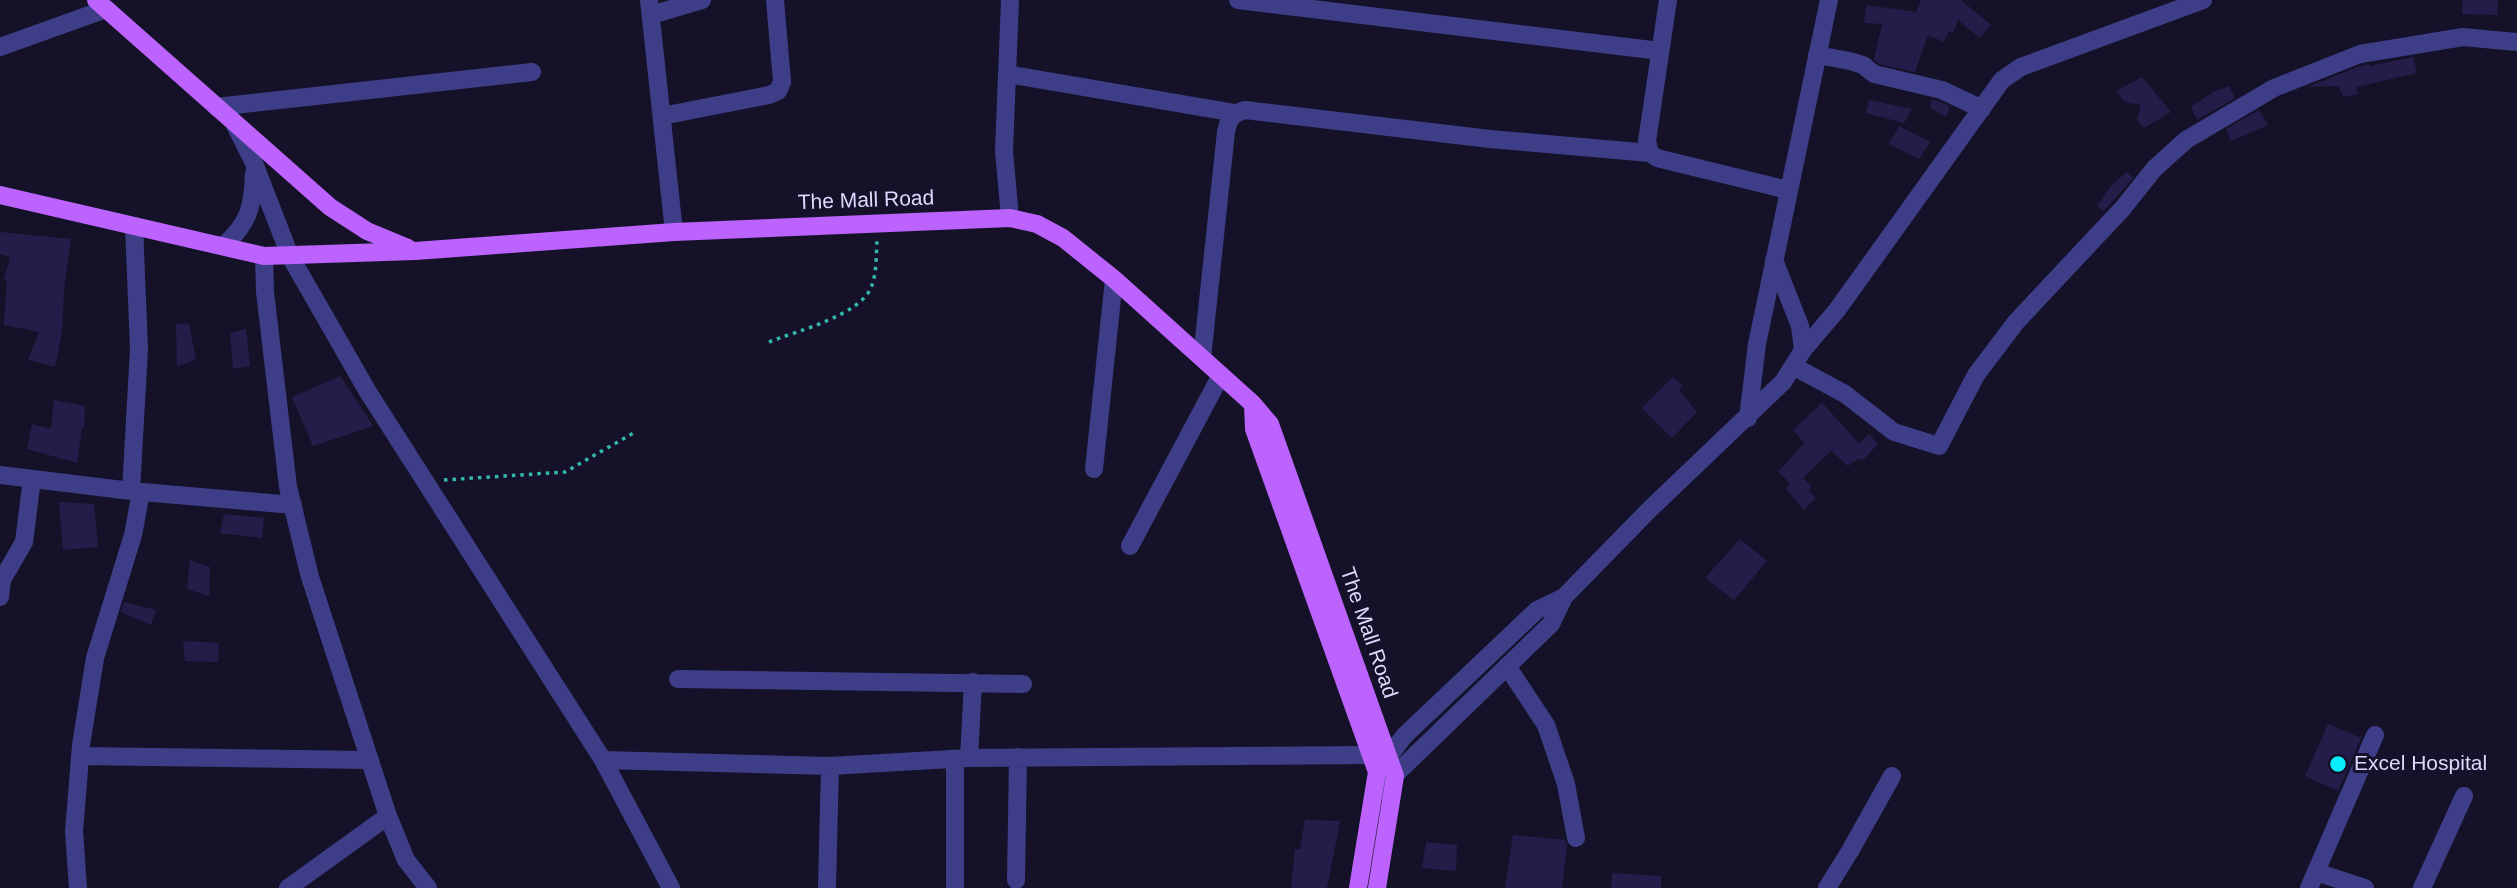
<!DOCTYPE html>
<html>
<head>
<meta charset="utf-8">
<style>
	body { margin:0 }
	canvas { display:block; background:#141129 }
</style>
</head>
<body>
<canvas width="2517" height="888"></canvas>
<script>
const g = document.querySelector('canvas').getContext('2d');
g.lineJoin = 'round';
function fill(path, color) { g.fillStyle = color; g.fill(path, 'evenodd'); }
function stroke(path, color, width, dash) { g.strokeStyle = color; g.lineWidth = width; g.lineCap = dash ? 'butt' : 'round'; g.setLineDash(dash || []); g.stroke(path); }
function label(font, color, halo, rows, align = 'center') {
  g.font = font + ' Helvetica,sans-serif'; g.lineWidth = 6; g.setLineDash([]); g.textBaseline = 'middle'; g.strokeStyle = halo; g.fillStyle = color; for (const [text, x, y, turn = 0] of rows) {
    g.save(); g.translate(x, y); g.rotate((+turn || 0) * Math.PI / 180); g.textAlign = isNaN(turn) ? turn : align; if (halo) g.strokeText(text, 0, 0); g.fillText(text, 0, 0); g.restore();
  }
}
const building = new Path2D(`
	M1921 0H1961L1991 25 1980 38 1958 20 1953 33 1949 31 1944 42 1928 35 1915 72 1879 64 1874 59 1882 24 1864 23 1866 5 1916 12Z
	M2463 0H2498L2497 15 2462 14Z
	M2413 57 2417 73 2356 87 2358 94 2343 97 2339 86 2307 87 2363 65 2370 64V66Z
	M2142 77 2171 112 2144 128 2137 120 2141 105 2125 102 2116 91Z
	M2229 86 2235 98 2197 120 2191 107 2213 92Z
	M1932 99 1950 106 1946 117 1930 107Z
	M1869 100 1912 109 1904 123 1866 113Z
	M2259 110 2268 125 2231 141 2226 129Z
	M1899 126 1930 142 1919 159 1889 144Z
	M2127 172 2133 178 2104 211 2097 206 2112 185Z
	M0 232 71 239 64 290 62 332 55 367 28 360 39 332 4 325 7 280H4L10 257 0 254Z
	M189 323 196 360 177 366 176 324Z
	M246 329 250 366 233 369 230 333Z
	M340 376 373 426 313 446 292 397Z
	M1673 377 1683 386 1679 390 1697 412 1672 438 1642 408Z
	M54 400 85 406 84 429 82 428 77 463 27 449 32 424 51 429Z
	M1822 403 1859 443 1869 434 1878 444 1862 461 1859 458 1848 466 1831 451 1803 478 1811 486 1809 491 1816 498 1804 510 1786 489 1790 483 1778 472 1804 443 1793 430Z
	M59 502 94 504 98 547 63 550Z
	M224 514 264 518 262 538 220 533Z
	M1740 539 1767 561 1734 600 1705 578Z
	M190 560 210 567 209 596 187 589Z
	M124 602 156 610 151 625 121 612Z
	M183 641 219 643 218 662 185 661Z
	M2328 724 2361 738 2338 791 2305 776Z
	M1305 820 1340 821 1327 888H1291L1295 849H1300Z
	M1513 835 1565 840 1567 845 1562 888H1505Z
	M1426 842 1457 845 1456 871 1422 868Z
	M1612 873 1661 876V888H1611Z`);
const path = new Path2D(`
	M769 342C796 331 863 315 872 285 877 271 876 255 877 241
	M444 480 565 472 637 431`);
const minor = new Path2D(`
	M649 0 674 232
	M1010 0 1004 151 1010 218
	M1238 0 1660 51
	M1668 0 1647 141 1650 153 1657 158 1788 190
	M651 15 702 0
	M0 47 106 9
	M1817 55 1850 61 1863 65 1874 74 1942 90 1982 109
	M1007 74 1235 113
	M216 107 532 72
	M662 116 769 95 778 91 782 82 775 0
	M234 123 254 163 290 256 368 392 603 760 671 888
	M223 246C249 224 253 206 254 173
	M264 256 265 292 288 487 310 577 388 816 406 860 428 888
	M1774 260 1800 326 1803 350
	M1202 358 1226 132C1229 118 1231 114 1245 110L1490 139 1650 153
	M1793 366 1845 394 1894 432 1939 446 1976 375 2016 322 2123 208 2154 169 2186 140 2274 88 2360 54 2463 37 2517 42
	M1748 418 1757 344 1829 0
	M1094 469 1114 279
	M0 475 131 491 293 505
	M131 491 139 349 134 226
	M1130 546 1221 375
	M0 597 2 580 24 542 32 479
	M1507 666 1546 725 1566 784 1576 838
	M678 679 1023 684
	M80 756 369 760
	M969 758 973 682
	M603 760 830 766 969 758 1371 755
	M1381 767 1404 736 1537 610 1564 597
	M1374 795 1551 624 1564 597 1649 510 1783 382 1803 350 1837 310 2002 80 2021 67 2203 0
	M2316 872 2365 888
	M1016 880 1018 757
	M78 888 74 831 81 745 95 658 133 535 141 492
	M288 888 388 816
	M827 888 830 766
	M955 888V759
	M1827 888 1850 851 1892 776
	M2309 888 2375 735
	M2422 888 2464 796`);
const major = new Path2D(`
	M96 0 330 207 367 231 408 248
	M0 195 264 256 415 251 674 232 1010 218 1037 224 1063 238 1114 279 1253 404 1270 424 1395 776 1377 888
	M1253 404 1254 429 1377 772 1358 888`);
const markers = [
	[2338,764,9,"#0aedfa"]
];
const streetNames = [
	["The Mall Road",866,201,-2],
	["The Mall Road",1368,633,71]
];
const poiNames = [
	["Excel Hospital",2354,764]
];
fill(building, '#241d4a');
stroke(path, '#33b9aa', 3.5, [3.5, 5]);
stroke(minor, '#3d3e87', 18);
stroke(major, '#bb63fc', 18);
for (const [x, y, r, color] of markers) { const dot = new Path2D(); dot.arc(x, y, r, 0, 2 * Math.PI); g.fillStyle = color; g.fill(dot); stroke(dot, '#141129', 2.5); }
label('21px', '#dcdafe', '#141129', streetNames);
label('21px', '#dcdafe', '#141129', poiNames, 'left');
</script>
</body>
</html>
